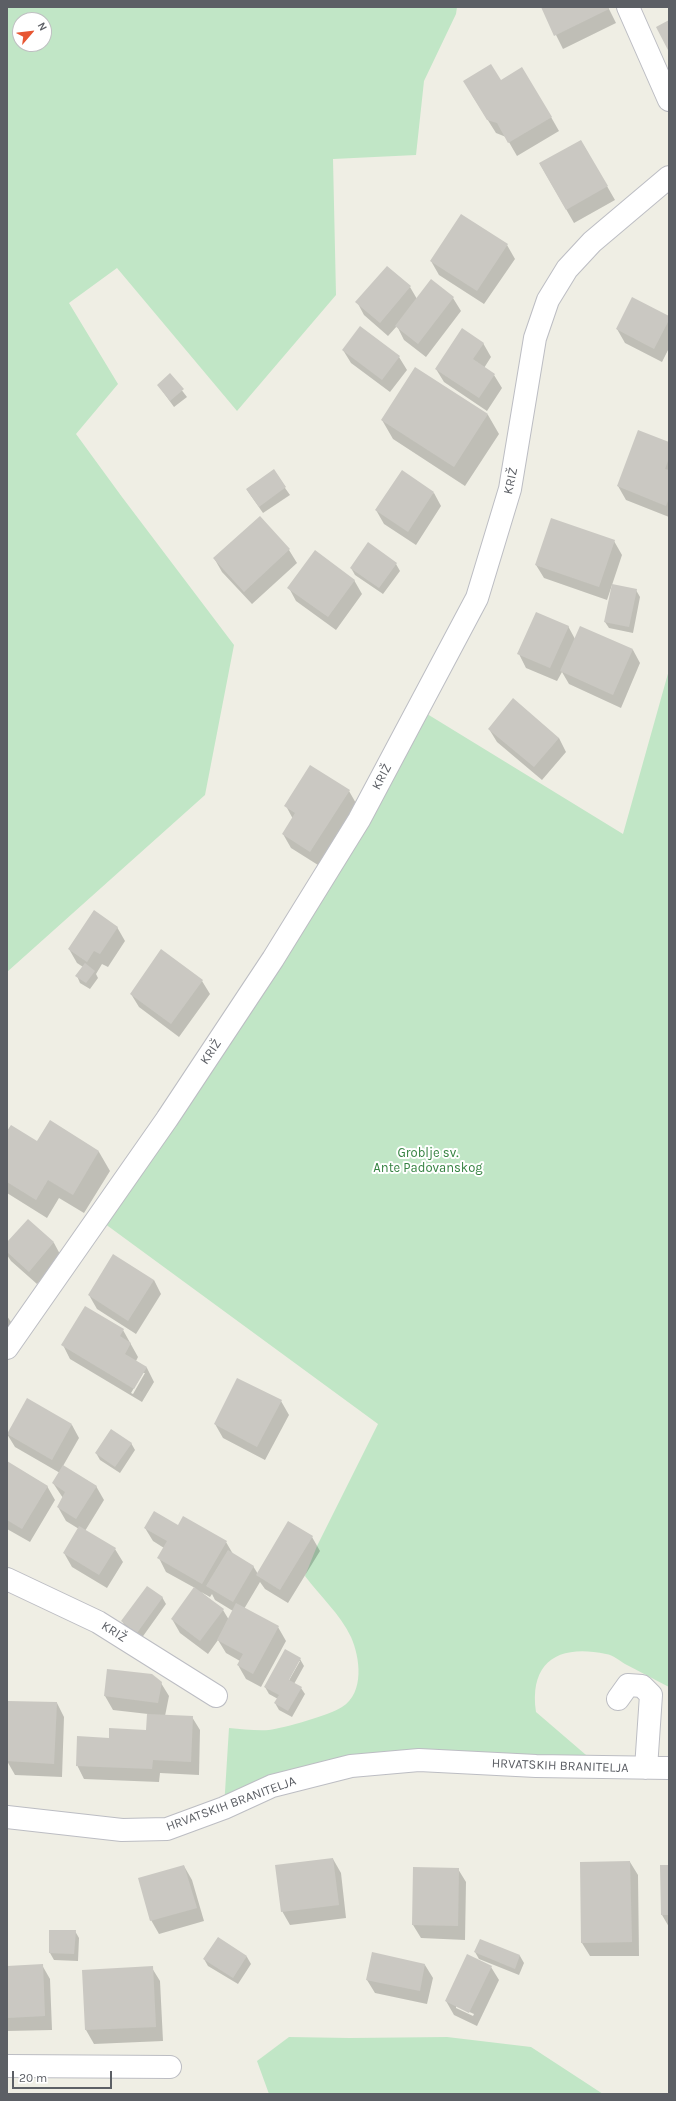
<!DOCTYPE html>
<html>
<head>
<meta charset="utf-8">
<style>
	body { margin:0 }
	#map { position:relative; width:676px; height:2101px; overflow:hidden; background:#efeee4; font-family:Karla,sans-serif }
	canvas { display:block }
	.frame { position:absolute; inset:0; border:8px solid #5c5f65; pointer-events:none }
	.north { position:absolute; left:12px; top:12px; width:40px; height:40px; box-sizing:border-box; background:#fff; border:1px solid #bebfc1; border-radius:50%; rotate:62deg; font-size:11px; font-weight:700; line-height:16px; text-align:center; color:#5c5f65 }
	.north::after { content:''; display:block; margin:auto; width:14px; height:18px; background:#e75632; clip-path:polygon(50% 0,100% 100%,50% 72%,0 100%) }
	.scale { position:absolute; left:12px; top:2071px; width:100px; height:18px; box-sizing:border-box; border:2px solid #5c5f65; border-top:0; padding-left:5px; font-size:12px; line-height:14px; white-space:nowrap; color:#5c5f65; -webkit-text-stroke:3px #fff; paint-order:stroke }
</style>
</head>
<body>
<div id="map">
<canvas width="676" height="2101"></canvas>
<div class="frame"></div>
<div class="north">N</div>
<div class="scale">20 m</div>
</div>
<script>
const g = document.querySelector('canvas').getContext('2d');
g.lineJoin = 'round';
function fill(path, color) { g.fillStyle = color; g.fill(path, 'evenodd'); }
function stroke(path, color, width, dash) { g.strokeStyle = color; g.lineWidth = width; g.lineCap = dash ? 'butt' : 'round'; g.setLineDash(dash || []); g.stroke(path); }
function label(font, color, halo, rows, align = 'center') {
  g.font = font + ' Karla,sans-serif'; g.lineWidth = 4; g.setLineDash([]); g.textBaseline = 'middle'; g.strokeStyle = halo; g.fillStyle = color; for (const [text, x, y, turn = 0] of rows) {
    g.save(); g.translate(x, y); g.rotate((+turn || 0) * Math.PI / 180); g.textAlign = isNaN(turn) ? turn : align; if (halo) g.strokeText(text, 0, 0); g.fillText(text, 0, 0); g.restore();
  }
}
const green = new Path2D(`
	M7 7H457L456 14 424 81 416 155 333 159 336 295 237 411 117 268 69 303 118 384 76 434 122 497 234 645 205 795 7 972ZM20 20H44V44H20Z
	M669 670V1687C654 1679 640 1672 625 1664 620 1661 613 1655 606 1654 559 1644 529 1661 536 1712L600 1767 419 1760 224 1808 229 1728C242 1729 256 1731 269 1730 284 1728 330 1715 342 1707 365 1693 360 1657 351 1637 340 1614 320 1596 305 1576L317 1546 378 1424 97 1218 419 709 623 834Z
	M289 2037 350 2038 447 2037 531 2047 603 2094H269L257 2061Z`);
const shadow = new Path2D(`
	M542 7H608L616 23 563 49Z
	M500 81 551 117 559 131 517 156 506 137 496 133 472 95Z
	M581 141 615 200 574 223 540 164Z
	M507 245 515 259 484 304 439 275 431 261Z
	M410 287 417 299 453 298 461 311 426 357 404 340 397 326 388 336 364 315 357 302Z
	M669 317V348L662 362 625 343 617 329Z
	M483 343 491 357 484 368 494 375 502 388 487 411 444 382 436 369Z
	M343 350 399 357 407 370 390 392 351 363Z
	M415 369 488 415 499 434 465 486 393 439 382 420Z
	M170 375 187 397 174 407 158 385Z
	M669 443V517L626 500 618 486Z
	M273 471 290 495 263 513 247 490Z
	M434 493 441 506 416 545 384 524 376 510Z
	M260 517 289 550 297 563 252 604 222 572 214 558Z
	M614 541 622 555 607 600 544 578 536 565Z
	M396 564 400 571 383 594 355 575 351 568Z
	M354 580 362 594 336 630 296 601 289 588Z
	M636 590 640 597 633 633 609 628 605 622Z
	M568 626 575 639 633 650 640 663 621 708 569 684 562 672 557 681 526 668 519 654Z
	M489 729 559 738 566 752 542 780 497 742Z
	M349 791 357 805 318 865 291 848 283 834 293 819 286 806Z
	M117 927 125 941 108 967 102 964 96 974 98 978 90 989 80 983 77 976 83 967 77 963 69 949Z
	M202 981 210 994 179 1037 139 1007 131 994Z
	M50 1122 99 1152 110 1171 84 1213 59 1198 47 1218 7 1193V1133L37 1142Z
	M28 1220 54 1243 61 1256 37 1284 11 1261 7 1255V1243Z
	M154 1280 161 1294 136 1334 97 1309 89 1295Z
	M85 1307 123 1330 138 1357 136 1361 147 1368 154 1382 142 1402 70 1359 63 1345ZM143 1373H145L133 1394 131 1393Z
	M7 1316 17 1331 7 1346Z
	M281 1401 289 1415 265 1460 223 1438 215 1424Z
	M72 1425 79 1438 63 1466 96 1486 104 1500 85 1531 115 1549 123 1562 107 1588 72 1567 64 1553 79 1529 66 1521 58 1507 63 1498 53 1483 60 1473 15 1447 7 1434Z
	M131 1443 135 1450 120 1473 100 1460 96 1453Z
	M7 1462 47 1486 55 1500 30 1542 7 1529Z
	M178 1526 226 1542 233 1554 253 1566 258 1574 312 1537 320 1551 288 1603 265 1589 260 1582 244 1609 278 1627 286 1641 261 1687 246 1679 238 1665 240 1661 226 1653 218 1640 208 1654 180 1633 172 1619 195 1588 166 1572 159 1558 164 1548 153 1541 145 1528ZM201 1592 210 1597 212 1594 215 1600 233 1611 229 1620 223 1610Z
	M162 1597 166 1604 141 1639 126 1628 122 1621Z
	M300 1659 304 1666 294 1684 301 1688 305 1694 292 1717 279 1710 275 1703 278 1699 269 1694 265 1687ZM298 1661H300L287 1684H286Z
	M161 1683 169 1696 165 1716 192 1717 200 1730 199 1775 160 1773 159 1782 84 1779 77 1765 110 1739 147 1731 148 1714 113 1710 105 1696Z
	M9 1702 57 1703 64 1717 62 1777 15 1775 7 1761Z
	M333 1859 341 1873 346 1918 290 1925 282 1911Z
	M630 1862 638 1875 639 1956H590L582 1943Z
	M184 1866 192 1880 204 1921 159 1934 151 1920Z
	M669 1866V1927L662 1915Z
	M458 1869 466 1882 465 1940 421 1938 413 1925Z
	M75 1931 79 1938 78 1961 54 1960 50 1953Z
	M218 1938 247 1957 251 1964 238 1984 208 1966 204 1959Z
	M475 1952 520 1956 524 1963 519 1975 479 1959Z
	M42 1965 50 1979 52 2030 7 2031V1967Z
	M425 1965 433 1978 427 2004 375 1993 367 1980Z
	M491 1967 499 1980 477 2026 454 2015 446 2001ZM456 2006 474 2014 473 2016 456 2008Z
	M152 1968 160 1981 163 2041 94 2044 86 2030 83 1971Z`);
const building = new Path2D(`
	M541 7H608L609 9 554 36Z
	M669 20V52L656 27Z
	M491 64 501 80 522 67 552 117 508 143 497 123 487 120 463 81Z
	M581 140 608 186 566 210 539 163Z
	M461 214 508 244 477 291 430 261Z
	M387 266 411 286 380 323 355 302Z
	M431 279 454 297 418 344 395 326Z
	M632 297 669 316V320L654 349 616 329Z
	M360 326 400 356 382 380 342 350Z
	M462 328 484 343 473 359 495 374 479 398 435 369Z
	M415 367 488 414 454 467 381 420Z
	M170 373 184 389 170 401 157 385Z
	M638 430 669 442V458L665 469 669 470V498L666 506 617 486Z
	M274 469 286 487 259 507 246 489Z
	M402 470 434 492 408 532 375 510Z
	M260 516 290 549 244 592 213 558Z
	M551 518 615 540 599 587 535 565Z
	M368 542 397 563 379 588 350 568Z
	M315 550 355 580 328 617 287 588Z
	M612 584 637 589 629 627 604 622Z
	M536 612 569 626 550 668 517 654Z
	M580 626 633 649 613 695 560 671Z
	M513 698 559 738 534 767 488 729Z
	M310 765 350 790 310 852 282 834 295 813 284 806Z
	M94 910 118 927 100 954 94 951 87 962 68 949Z
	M161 949 203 980 171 1024 130 994Z
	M85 963 95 971 86 983 75 976Z
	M50 1120 99 1151 73 1195 48 1180 36 1200 7 1182V1131L11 1125 37 1141Z
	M28 1219 54 1242 29 1272 7 1252V1242Z
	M113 1254 154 1280 128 1321 88 1295Z
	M85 1306 124 1329 120 1336 131 1343 125 1354 147 1367 134 1389 61 1345Z
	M237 1378 282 1400 257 1447 214 1424Z
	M27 1398 72 1424 52 1460 7 1434Z
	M111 1429 132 1443 115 1467 95 1453Z
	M7 1461 48 1486 22 1529 7 1520Z
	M63 1465 97 1486 76 1519 57 1507 65 1492 52 1483Z
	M154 1511 178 1525 183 1516 227 1541 202 1584 157 1558 167 1541 144 1528Z
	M288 1521 313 1536 280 1590 256 1575Z
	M79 1526 116 1548 99 1575 63 1553Z
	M228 1550 254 1566 233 1602 206 1586Z
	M147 1586 163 1597 137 1633 121 1621Z
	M194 1587 224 1609 200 1641 171 1619Z
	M236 1603 279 1626 253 1674 237 1665 243 1654 217 1640Z
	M285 1649 301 1658 289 1680 302 1687 288 1711 274 1703 279 1695 264 1687Z
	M107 1669 152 1674 162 1682 158 1703 104 1696Z
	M8 1701 57 1702 54 1764 7 1761Z
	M147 1714 193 1716 191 1762 153 1760 152 1769 76 1766 77 1736 109 1738V1728L146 1730Z
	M333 1858 339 1905 281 1912 275 1865Z
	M630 1861 632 1942 581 1943 580 1862Z
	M184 1865 197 1908 150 1921 138 1878Z
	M660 1865H669V1915H661Z
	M413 1867 459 1868 458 1926 412 1925Z
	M49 1930H76L74 1954 49 1953Z
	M218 1937 247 1956 233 1978 203 1959Z
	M480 1939 520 1955 515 1969 474 1952Z
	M372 1952 425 1964 420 1991 366 1980Z
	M467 1954 492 1966 469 2013 445 2001Z
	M43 1964 45 2016 7 2018V1966Z
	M153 1966 156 2027 85 2030 82 1970Z`);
const minor = new Path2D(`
	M628 7 669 100
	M7 1348 167 1119 273 959 359 820 477 598 510 489 535 338 548 300 567 269 592 242 669 177
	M7 1579 98 1622 216 1696
	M618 1699 628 1685 642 1686 651 1695 646 1768
	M7 1817 122 1830 167 1829 224 1808 272 1786 351 1766 419 1760 536 1766 669 1768
	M7 2066 170 2067`);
const streetNames = [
	["KRIŽ",511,481,-78],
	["KRIŽ",382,777,-62],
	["KRIŽ",211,1052,-56],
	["KRIŽ",114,1632,32],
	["HRVATSKIH BRANITELJA",560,1766,2],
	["HRVATSKIH BRANITELJA",231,1804,-20]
];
const parkNames = [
	["Groblje sv.",428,1153],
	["Ante Padovanskog",428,1168]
];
fill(green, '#c1e6c6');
fill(shadow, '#0003');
fill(building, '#cac8c2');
stroke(minor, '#bcbdc3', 24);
stroke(minor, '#fff', 22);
label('13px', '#5c5f65', '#fff', streetNames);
label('13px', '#368342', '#fff', parkNames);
</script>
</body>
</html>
